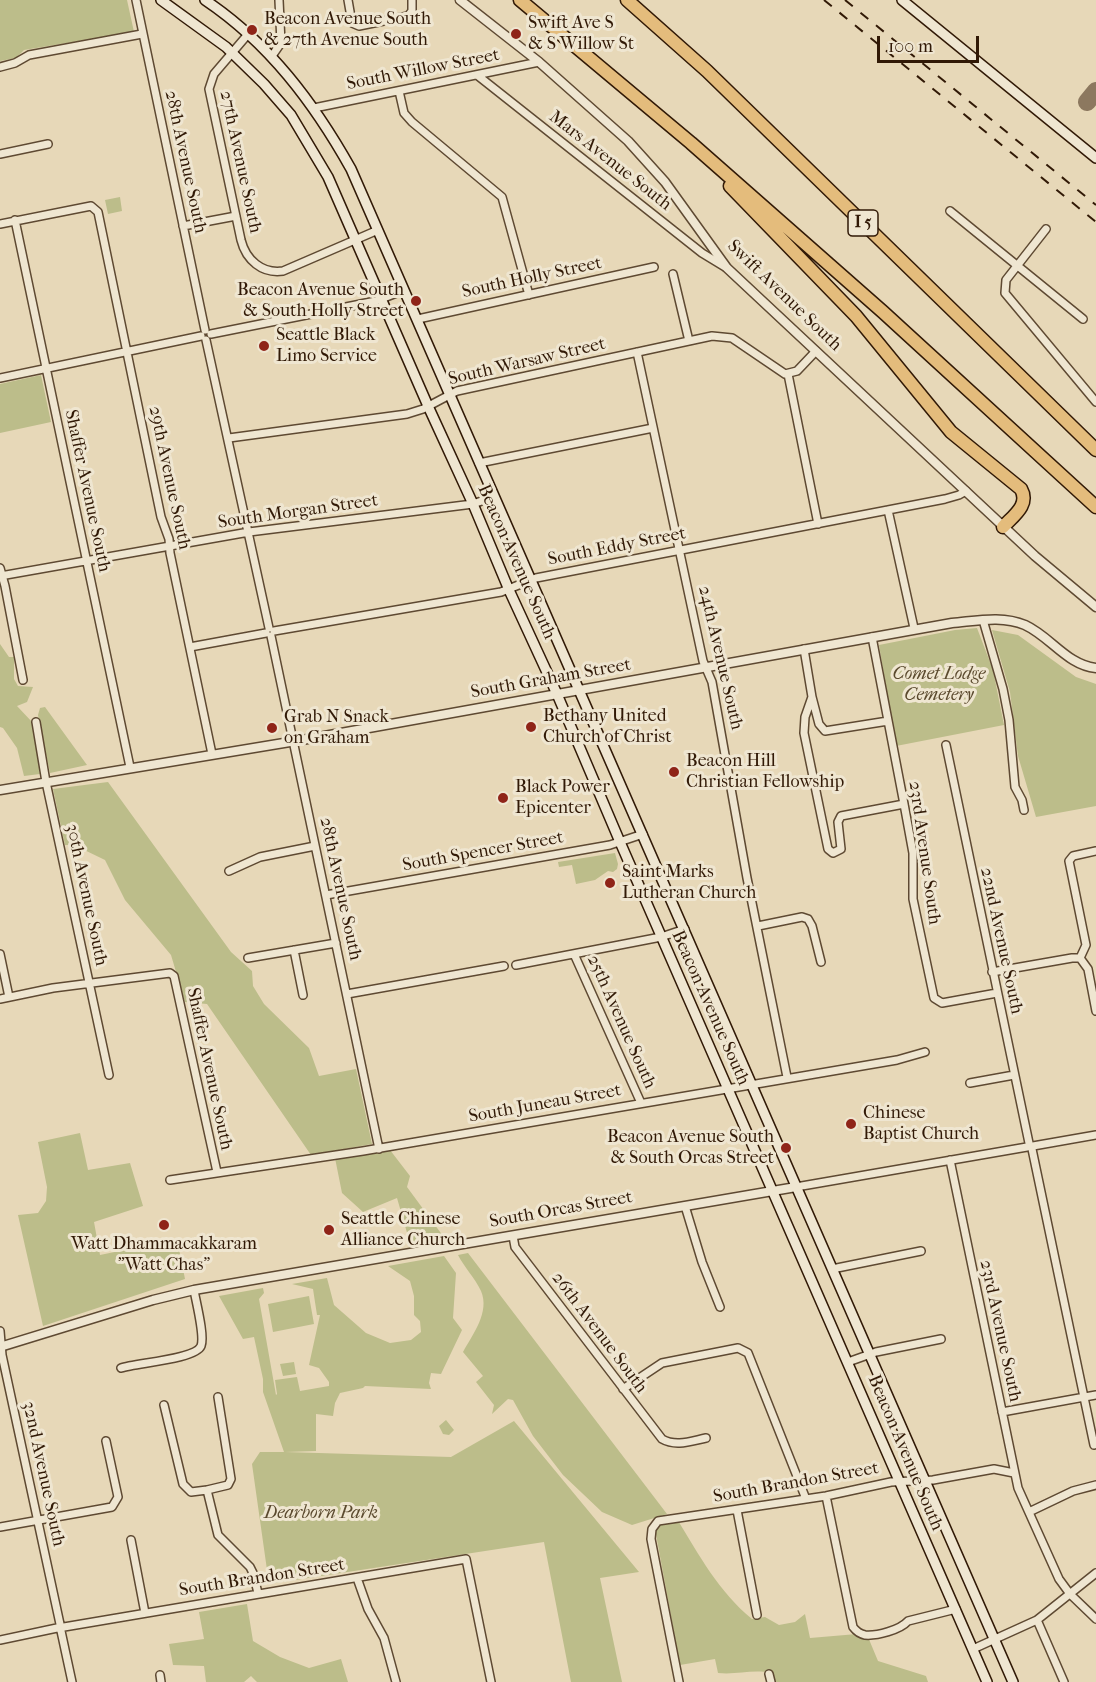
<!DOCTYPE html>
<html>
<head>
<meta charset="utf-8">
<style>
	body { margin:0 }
	#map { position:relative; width:1096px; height:1682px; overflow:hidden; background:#e7d8b8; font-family:"IM FELL French Canon",serif }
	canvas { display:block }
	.scale { position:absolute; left:877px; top:36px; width:102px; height:27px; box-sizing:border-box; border:3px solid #311906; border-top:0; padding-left:8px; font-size:18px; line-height:21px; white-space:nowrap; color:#311906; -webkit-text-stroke:4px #efe6d1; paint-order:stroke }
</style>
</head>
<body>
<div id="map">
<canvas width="1096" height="1682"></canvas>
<div class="scale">100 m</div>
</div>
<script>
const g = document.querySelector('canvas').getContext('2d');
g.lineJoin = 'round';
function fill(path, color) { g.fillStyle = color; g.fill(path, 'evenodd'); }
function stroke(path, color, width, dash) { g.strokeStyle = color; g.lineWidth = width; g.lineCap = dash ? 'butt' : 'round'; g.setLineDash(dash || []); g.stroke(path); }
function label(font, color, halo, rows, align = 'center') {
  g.font = font + ' "IM FELL French Canon",serif'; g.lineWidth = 6; g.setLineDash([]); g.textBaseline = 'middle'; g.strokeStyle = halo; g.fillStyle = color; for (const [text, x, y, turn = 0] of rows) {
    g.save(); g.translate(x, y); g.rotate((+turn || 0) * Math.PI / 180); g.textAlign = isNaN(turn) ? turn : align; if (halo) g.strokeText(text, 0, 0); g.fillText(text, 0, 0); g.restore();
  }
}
const green = new Path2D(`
	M0 0H127L134 32 24 50 16 58 0 61Z
	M120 197 122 211 108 214 105 200Z
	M41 375 51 422 0 433V384Z
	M977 628 993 670 1004 725 896 746 879 645 955 630Z
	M992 630 1018 635 1076 677 1096 684V806L1036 817 1018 756 1010 692Z
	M0 644 9 657H14V679L18 686 33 687 27 702 17 706 33 723 40 774 24 776 17 748 3 728 0 727Z
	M45 707 87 765 50 773 38 715 40 708Z
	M108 782 231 952 252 971 253 986 264 1004 309 1048 319 1076 356 1069 372 1144 311 1155 207 1004 185 1002 171 955 125 900 105 860 74 845H65L53 789Z
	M615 853 618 864 617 869 613 872 608 871 595 880 576 884 572 865 559 867 558 862Z
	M80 1133 88 1170 130 1163 143 1206 94 1222 100 1255 177 1239 185 1279 43 1326 18 1215 38 1213 46 1201 47 1187 38 1142Z
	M390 1150 410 1176 407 1187 443 1236 410 1243 397 1198 363 1212 342 1193 335 1158Z
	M468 1253 667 1514 632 1525 602 1512 563 1475 533 1436 513 1400 508 1399 492 1414 494 1405 476 1382 483 1376 463 1352C473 1334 490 1312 481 1291 475 1278 464 1267 458 1255Z
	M444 1256 456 1273 453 1318 462 1330 441 1374 431 1373 429 1383 431 1389 365 1386 363 1388 340 1393 335 1403 333 1416 316 1414V1451L285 1452 451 1457 514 1421 639 1572 600 1578 622 1682H571L544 1542 269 1584 252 1464 260 1452H284L263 1392V1379L254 1337 243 1339 219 1296 263 1288 264 1293 259 1299 276 1395 277 1394 275 1380 297 1377 300 1391 329 1386V1382L319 1368 309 1365 320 1315H317L313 1289 292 1284 327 1278 334 1305 366 1333 390 1343 411 1340 421 1332 420 1321 414 1315V1296L410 1281 388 1266Z
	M309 1296 314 1324 273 1332 268 1304Z
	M294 1362 296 1374 283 1376 280 1364Z
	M446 1420 454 1430 449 1435 443 1434 439 1426Z
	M677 1519C699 1555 719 1592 752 1619L765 1617 779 1625 795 1622 805 1614 810 1638 857 1634 868 1637 878 1661 926 1676 928 1682H775L772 1673C752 1669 737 1675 718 1673L715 1659 680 1665 655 1529 662 1522Z
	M247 1604 253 1641 280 1657 309 1668 341 1659 348 1682H257L251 1676 244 1682H206L204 1666 173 1665 169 1644 204 1639 199 1612Z`);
const taxiway = new Path2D(`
	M1087 102 1096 91`);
const minor = new Path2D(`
	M136 0 205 330
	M348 0 352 23 359 26 408 16 412 11V0
	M249 33 214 74 209 89 241 240C246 260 262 274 283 271L378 230
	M272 56 281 43 279 0
	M0 67 15 63 29 55 142 34
	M477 75 702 253 725 267
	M399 91 404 113 412 122 502 197 529 295
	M314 108 539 62
	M0 154 48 144
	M950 211 1083 319
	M15 220 130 767
	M0 224 91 206 98 212 161 517 169 539 170 553 212 754
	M183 226 236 216
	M1046 229 1006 280 1005 293 1096 402
	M673 274 689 341
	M418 319 654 267
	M211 334 376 301 404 290
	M206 340 269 628
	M637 352 703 661 712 682 747 878 787 1077
	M788 374 818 524
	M0 378 201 336
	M229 438 407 414 423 409 457 391 712 336 732 338 785 374 797 371 816 351
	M479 463 653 428
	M888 510 914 628
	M0 568 5 586 23 680
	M0 576 249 532 473 504 493 497
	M983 620 1003 689 1009 720 1015 787 1022 800 1024 810
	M274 631 501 592 536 578 945 499 959 495 966 491
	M271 636 379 1149
	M872 637 904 804 913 853V899L934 998 942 1003 997 993
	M190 647 266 633
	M804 649 812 697 805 717 804 733 828 849 833 853 841 849 838 822 841 816 904 804
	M812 697 819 724 825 731 888 721
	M36 722 46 782 109 1075
	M946 745 1029 1143
	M1096 851 1073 856 1069 861 1086 945 1080 958 1088 969 1096 1011
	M229 871 260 857 315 846
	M326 895 610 845 643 834
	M758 926 802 917 808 919 812 926 821 962
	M294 950 303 995
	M0 954 9 997
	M574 954 641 1103
	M248 958 336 943
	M516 965 661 937 685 929
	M992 972 1072 958H1080
	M347 994 504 966
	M0 999 53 988 170 973 174 976 217 1172
	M970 1083 1014 1075
	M1033 1146 1096 1135
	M1032 1149 1094 1445
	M950 1160 1018 1488 1059 1579 1070 1594 1096 1619
	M170 1180 363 1151 897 1060 925 1052
	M796 1187 1027 1147
	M685 1206 702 1262 720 1307
	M513 1236 515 1247 662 1439C676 1447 691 1441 706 1438
	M832 1269 921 1251
	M0 1331 2 1355 60 1624
	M848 1362 876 1352 941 1339
	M121 1368C136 1363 196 1359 201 1346 205 1336 196 1302 194 1290
	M623 1389 662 1363 738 1348 748 1353 806 1499
	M164 1405 183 1484 191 1492 207 1490 228 1485 231 1479 218 1397
	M1002 1412 1096 1395
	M207 1490 218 1535 250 1567 253 1573 258 1593
	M826 1496 853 1627C856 1631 860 1634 865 1635 877 1636 900 1630 908 1621L956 1609
	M737 1510 757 1615
	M1029 1512 1073 1491 1096 1485
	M0 1527 112 1507 118 1497 106 1441
	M131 1540 145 1613
	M357 1578 368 1609 384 1638 396 1682
	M1037 1620 1064 1682
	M64 1627 466 1559 491 1682
	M61 1631 72 1682
	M0 1640 57 1628
	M973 1649 1037 1620 1096 1573
	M769 1674 771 1682
	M160 1675 161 1682
	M679 1682 651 1539 652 1529 658 1521 826 1496 891 1482 933 1480 994 1469 1014 1473`);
const tertiary = new Path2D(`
	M460 0 539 62 628 141 665 182 727 268 1035 556 1096 607
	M0 790 302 740 952 623C976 621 1002 615 1025 625 1051 637 1067 665 1096 668
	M0 1347 153 1300 194 1290 796 1187`);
const secondary = new Path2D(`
	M161 0 226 47 264 84 291 115 328 177 428 406 473 504 509 590 557 694 620 842 987 1682
	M205 0C269 43 314 103 351 169L1013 1682
	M902 0 1096 158`);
const motorway = new Path2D(`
	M520 0 691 143 883 312 1096 507
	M627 0 707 71 1096 450
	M730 186 856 316 951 432 1021 489C1030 505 1013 516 1003 527`);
const rail = new Path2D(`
	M824 0 1096 222
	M845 0 1096 205`);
const markers = [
	[252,30,6,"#8f2418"],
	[516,34,6,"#8f2418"],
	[416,301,6,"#8f2418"],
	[264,346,6,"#8f2418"],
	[531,727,6,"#8f2418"],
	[272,728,6,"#8f2418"],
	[674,772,6,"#8f2418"],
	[503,798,6,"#8f2418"],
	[610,883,6,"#8f2418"],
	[851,1124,6,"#8f2418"],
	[786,1148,6,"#8f2418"],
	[164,1225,6,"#8f2418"],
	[329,1230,6,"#8f2418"]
];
const shields = [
	[863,223,30]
];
const shieldNames = [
	["I 5",863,223]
];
const poiNames = [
	["Beacon Avenue South",264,20],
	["& 27th Avenue South",264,41],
	["Swift Ave S",528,24],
	["& S Willow St",528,45],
	["Beacon Avenue South",404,291,"right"],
	["& South Holly Street",404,312,"right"],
	["Seattle Black",276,336],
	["Limo Service",276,357],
	["Bethany United",543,717],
	["Church of Christ",543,738],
	["Grab N Snack",284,718],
	["on Graham",284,739],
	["Beacon Hill",686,762],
	["Christian Fellowship",686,783],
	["Black Power",515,788],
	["Epicenter",515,809],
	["Saint Marks",622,873],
	["Lutheran Church",622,894],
	["Chinese",863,1114],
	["Baptist Church",863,1135],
	["Beacon Avenue South",774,1138,"right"],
	["& South Orcas Street",774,1159,"right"],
	["Seattle Chinese",341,1220],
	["Alliance Church",341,1241],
	["Watt Dhammacakkaram",164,1245,"center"],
	["\"Watt Chas\"",164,1266,"center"]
];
const streetNames = [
	["South Willow Street",423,70,-11],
	["Mars Avenue South",610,161,38],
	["28th Avenue South",185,162,78],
	["27th Avenue South",240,162,78],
	["South Holly Street",532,278,-12],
	["Swift Avenue South",784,296,44],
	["South Warsaw Street",527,362,-13],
	["29th Avenue South",169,478,78],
	["Shaffer Avenue South",87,491,78],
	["South Morgan Street",298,512,-8],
	["South Eddy Street",617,547,-11],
	["Beacon Avenue South",516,562,66],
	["24th Avenue South",720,658,77],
	["South Graham Street",551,679,-10],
	["South Spencer Street",483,852,-10],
	["23rd Avenue South",924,853,82],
	["28th Avenue South",340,889,78],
	["30th Avenue South",86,895,78],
	["22nd Avenue South",1001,941,78],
	["Beacon Avenue South",710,1008,66],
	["25th Avenue South",621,1022,66],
	["Shaffer Avenue South",209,1069,78],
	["South Juneau Street",545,1104,-10],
	["South Orcas Street",561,1210,-10],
	["23rd Avenue South",1000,1331,78],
	["26th Avenue South",599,1333,53],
	["Beacon Avenue South",905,1453,67],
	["32nd Avenue South",43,1474,78],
	["South Brandon Street",796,1483,-10],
	["South Brandon Street",262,1578,-9]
];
const parkNames = [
	["Comet Lodge",939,675],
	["Cemetery",939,696],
	["Dearborn Park",321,1514]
];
fill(green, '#bcbd8a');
stroke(taxiway, '#8c785f', 18);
stroke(minor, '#5e4932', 10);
stroke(tertiary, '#5e4932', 11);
stroke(secondary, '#311906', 12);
stroke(motorway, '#311906', 15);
stroke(minor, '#efe6d1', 7);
stroke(tertiary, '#efe6d1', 8);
stroke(secondary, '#efe6d1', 9);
stroke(motorway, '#e4bc7c', 12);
stroke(rail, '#311906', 2, [10, 10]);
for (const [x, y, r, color] of markers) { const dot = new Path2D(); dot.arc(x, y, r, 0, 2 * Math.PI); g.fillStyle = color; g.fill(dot); stroke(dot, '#efe6d1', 2); }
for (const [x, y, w] of shields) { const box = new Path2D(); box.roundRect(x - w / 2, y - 13, w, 26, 4.5); g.fillStyle = '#efe6d1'; g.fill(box); stroke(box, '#311906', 1.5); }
label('bold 16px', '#311906', null, shieldNames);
label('18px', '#311906', '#efe6d1', poiNames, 'left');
label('18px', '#311906', '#efe6d1', streetNames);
label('italic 18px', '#5b4a2e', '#efe6d1', parkNames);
</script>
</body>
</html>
